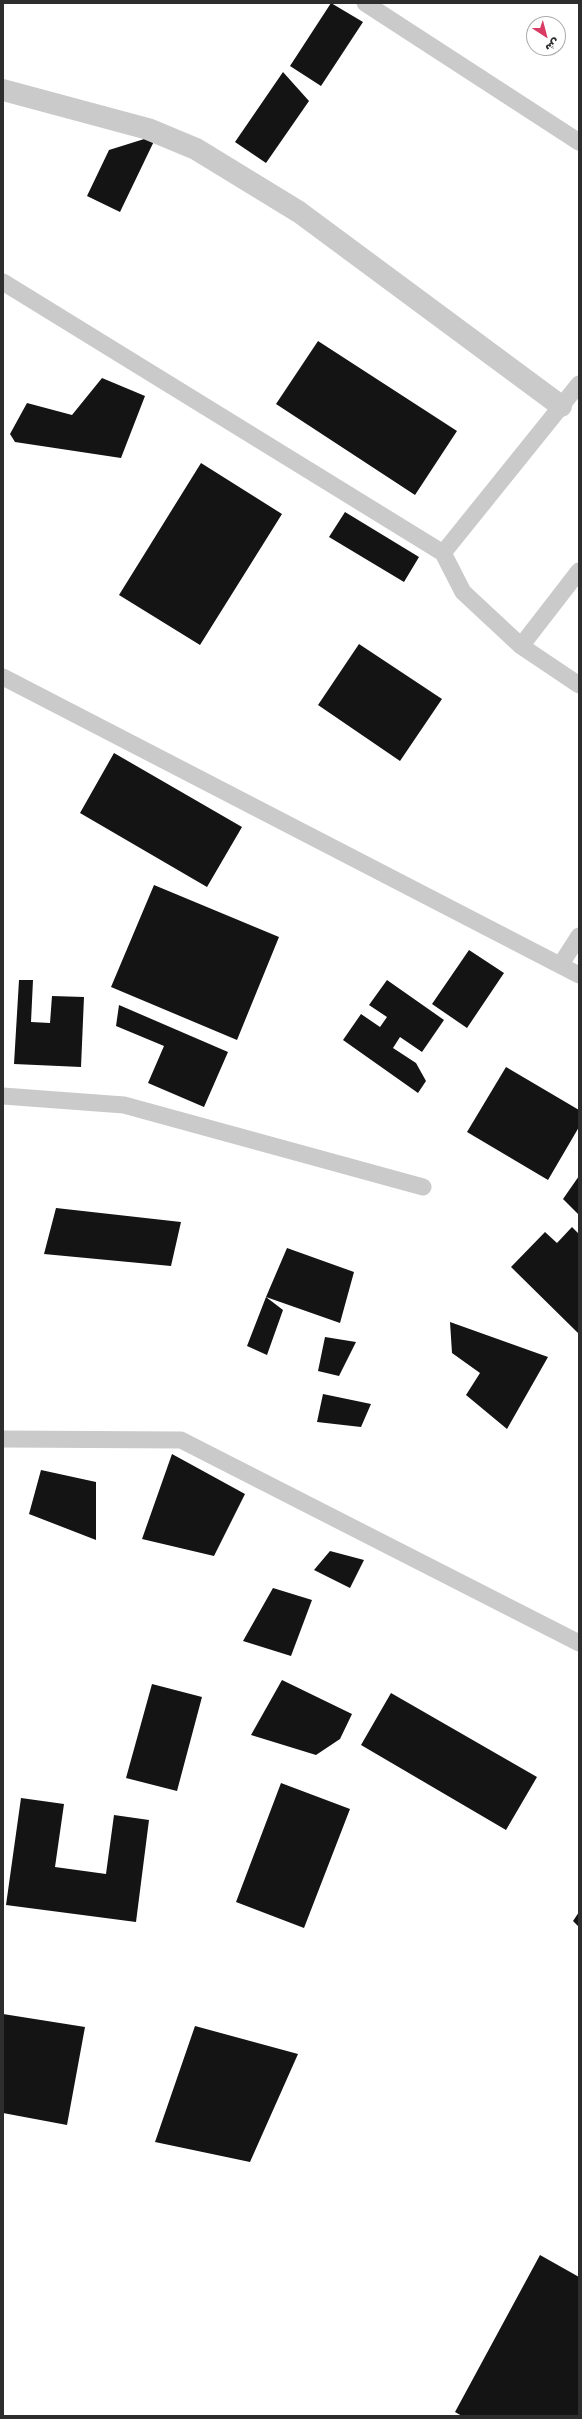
<!DOCTYPE html>
<html>
<head>
<meta charset="utf-8">
<style>
	body { margin:0 }
	#map { position:relative; width:582px; height:2419px; overflow:hidden; background:#fff; font-family:"DejaVu Sans",Cairo,sans-serif }
	canvas { display:block }
	.frame { position:absolute; inset:0; border:4px solid #2d2d2d; pointer-events:none }
	.north { position:absolute; left:526px; top:16px; width:40px; height:40px; box-sizing:border-box; background:#fff; border:1px solid #ababab; border-radius:50%; rotate:144deg; font-size:11px; font-weight:700; line-height:16px; text-align:center; color:#2d2d2d }
	.north::after { content:''; display:block; margin:auto; width:14px; height:18px; background:#d83b63; clip-path:polygon(50% 0,100% 100%,50% 72%,0 100%) }
</style>
</head>
<body>
<div id="map">
<canvas width="582" height="2419"></canvas>
<div class="frame"></div>
<div class="north">ش</div>
</div>
<script>
const g = document.querySelector('canvas').getContext('2d');
g.lineJoin = 'round';
function fill(path, color) { g.fillStyle = color; g.fill(path, 'evenodd'); }
function stroke(path, color, width, dash) { g.strokeStyle = color; g.lineWidth = width; g.lineCap = dash ? 'butt' : 'round'; g.setLineDash(dash || []); g.stroke(path); }
const building = new Path2D(`
	M331 3 363 22 321 86 290 66Z
	M283 72 309 101 266 163 235 142Z
	M157 135 120 212 87 196 109 150Z
	M318 341 457 431 415 495 276 404Z
	M102 378 145 396 121 458 15 442 10 434 27 403 72 415Z
	M201 463 282 514 200 645 119 595Z
	M345 512 419 557 404 582 329 537Z
	M359 644 442 699 400 761 318 705Z
	M114 753 242 827 207 887 80 813Z
	M154 885 279 937 237 1040 111 987Z
	M469 950 504 973 467 1028 432 1004Z
	M19 980H33L31 1022 50 1023 52 996 84 997 81 1067 14 1064Z
	M387 980 444 1020 422 1052 400 1037 393 1048 416 1063 426 1081 418 1093 343 1040 361 1014 380 1027 387 1017 369 1005Z
	M119 1005 228 1052 204 1107 148 1083 164 1046 116 1026Z
	M506 1067 579 1110V1127L548 1180 467 1132Z
	M579 1176V1215L563 1199Z
	M56 1208 181 1222 171 1266 44 1254Z
	M572 1227 579 1234V1334L511 1267 545 1232 557 1243Z
	M287 1248 354 1272 340 1323 266 1297Z
	M266 1297 283 1310 267 1355 247 1346Z
	M450 1322 548 1357 507 1429 466 1395 480 1373 452 1353Z
	M325 1337 356 1342 339 1376 318 1371Z
	M323 1394 371 1404 361 1427 317 1422Z
	M172 1454 245 1494 214 1556 142 1539Z
	M41 1470 96 1482V1540L29 1514Z
	M330 1551 364 1560 350 1588 314 1570Z
	M273 1588 312 1600 291 1656 243 1641Z
	M282 1680 352 1714 340 1739 316 1755 251 1735Z
	M152 1684 202 1697 177 1791 126 1778Z
	M391 1693 537 1777 506 1830 361 1745Z
	M281 1783 350 1809 304 1928 236 1902Z
	M21 1798 64 1804 55 1867 106 1874 114 1815 149 1820 136 1922 6 1905Z
	M579 1912V1927L573 1921Z
	M3 2014 85 2027 67 2125 3 2113Z
	M195 2026 298 2054 250 2162 155 2142Z
	M540 2255 579 2277V2416H462L455 2412Z`);
const service = new Path2D(`
	M365 3 579 142
	M3 282 443 553 463 592 521 646 579 685
	M443 553 579 384
	M521 646 579 571
	M3 677 579 975
	M561 964 579 936
	M3 1096 124 1105 423 1187
	M3 1439 181 1440 579 1643`);
const minor = new Path2D(`
	M3 90 148 129 196 149 299 212 561 406`);
fill(building, '#141414');
stroke(service, '#cacaca', 17);
stroke(minor, '#cacaca', 22);
</script>
</body>
</html>
